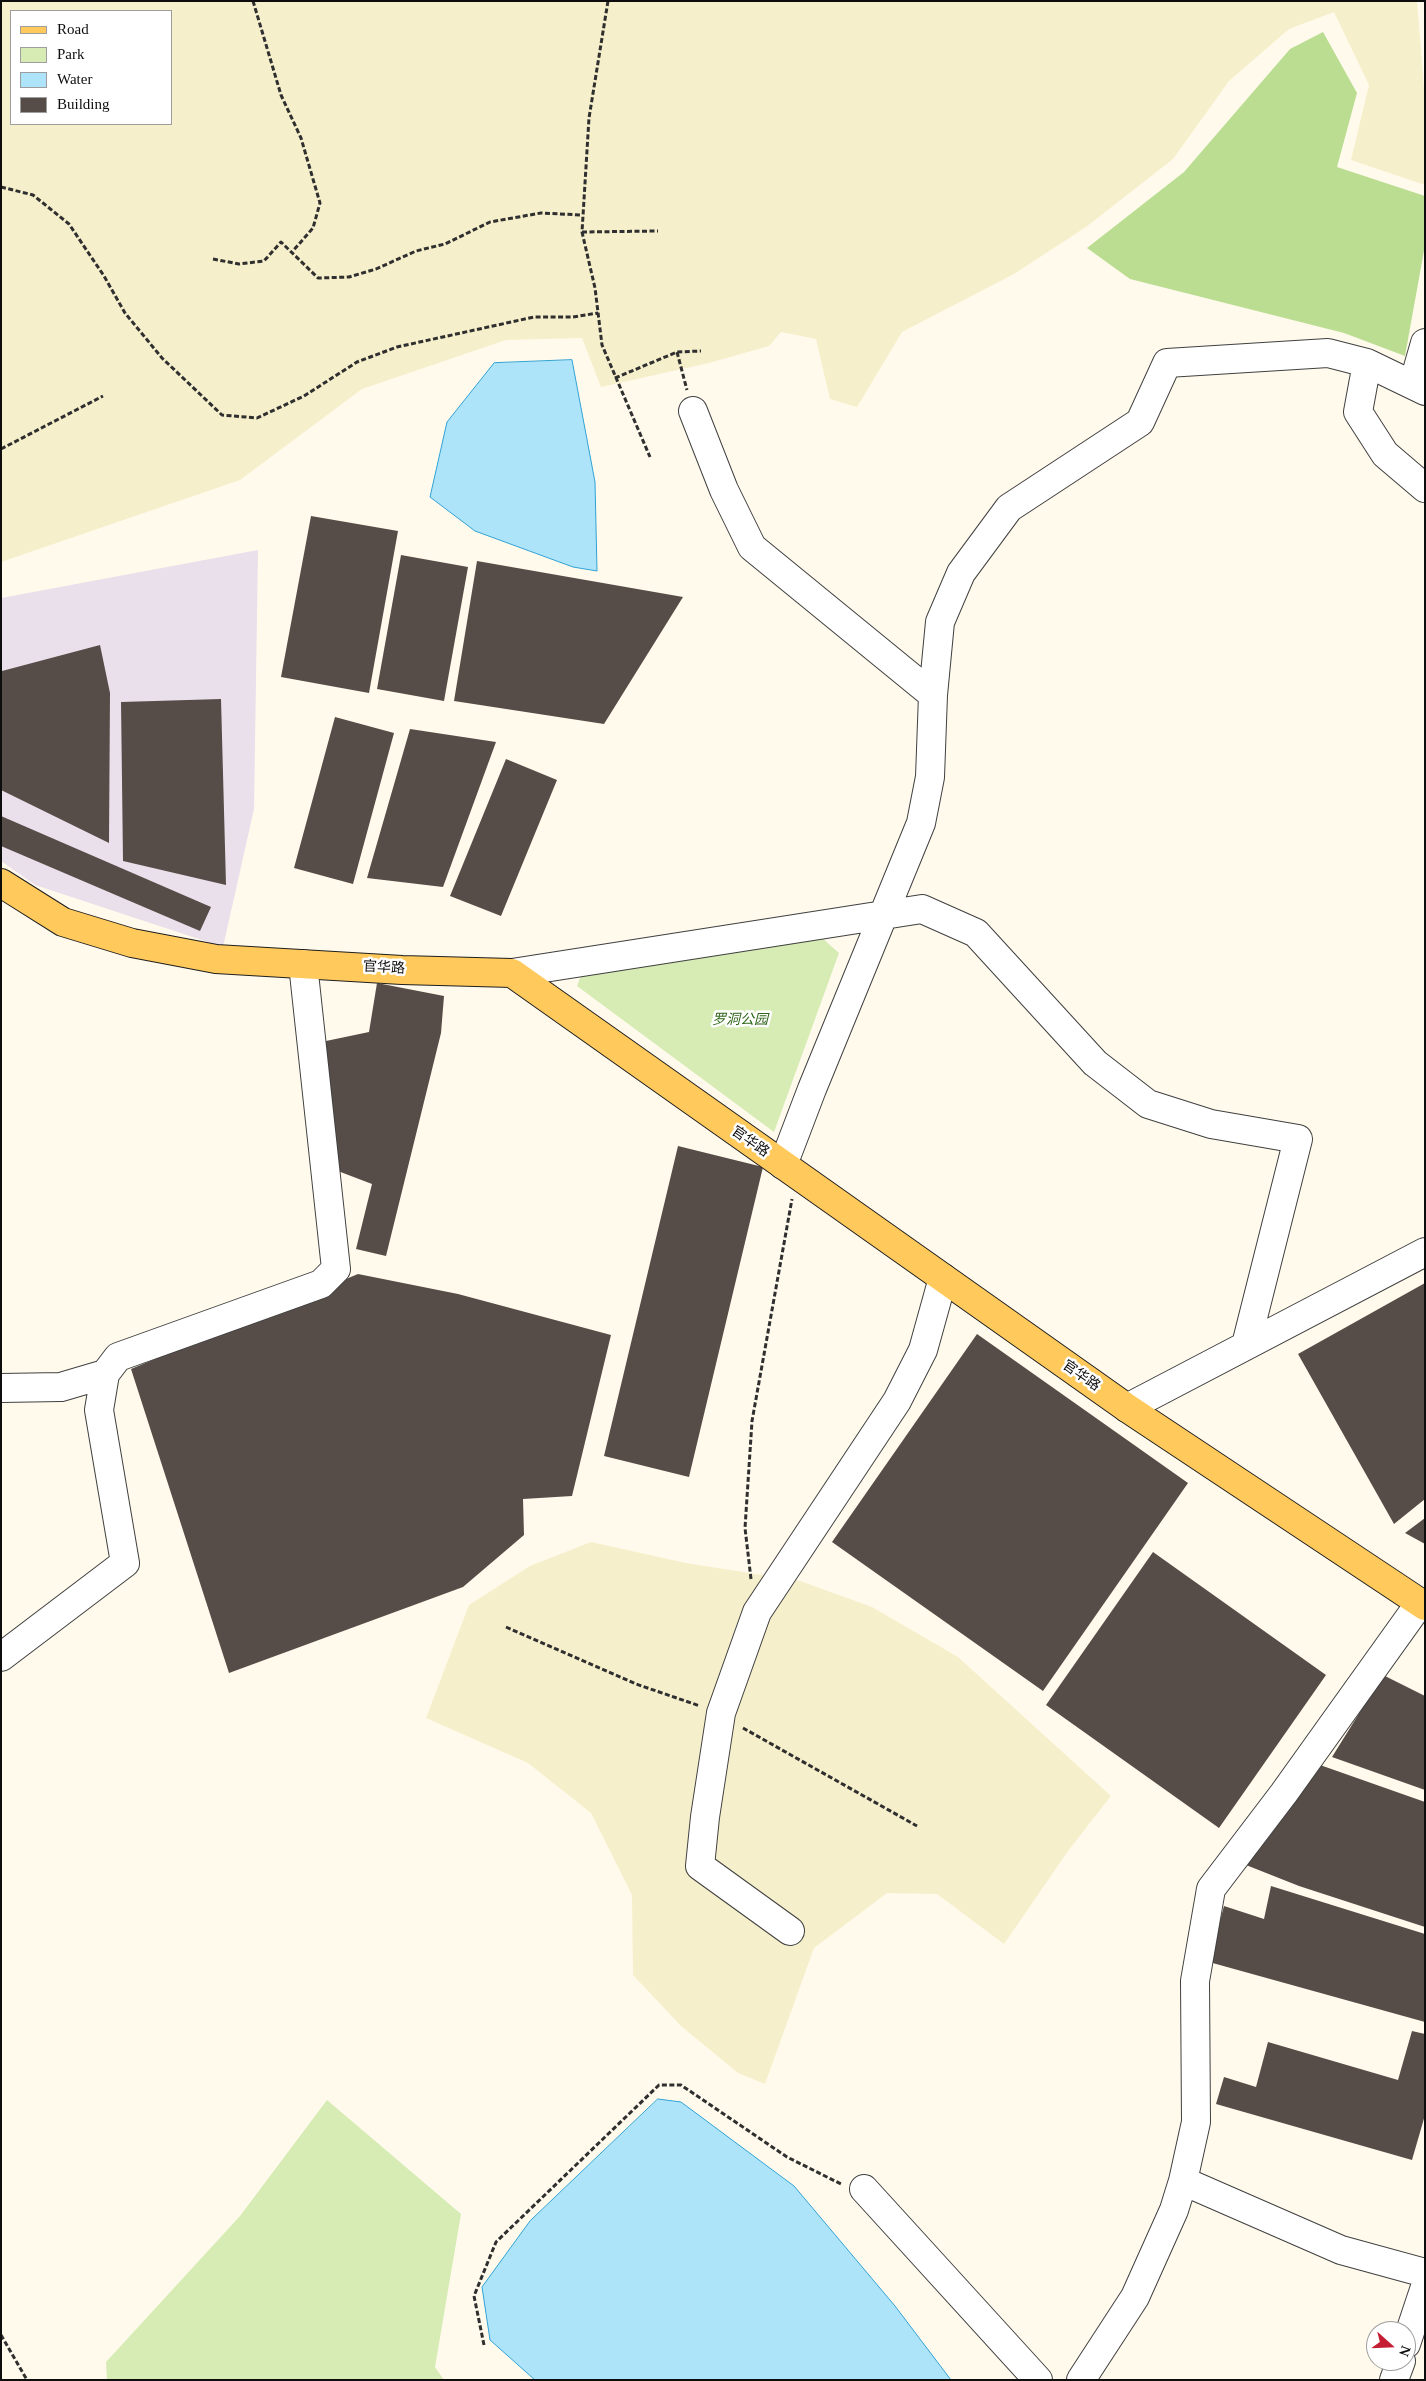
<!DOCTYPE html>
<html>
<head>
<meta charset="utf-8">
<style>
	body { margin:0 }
	#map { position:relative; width:1426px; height:2381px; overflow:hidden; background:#fffaec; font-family:"Times New Roman",serif }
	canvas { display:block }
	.frame { position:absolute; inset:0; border:2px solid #0d0d0d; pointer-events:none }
	.legend { position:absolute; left:10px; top:10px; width:162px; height:115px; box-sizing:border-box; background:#fff; border:1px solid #9e9e9e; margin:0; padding:6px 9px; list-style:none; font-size:15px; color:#0d0d0d }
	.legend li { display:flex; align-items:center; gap:10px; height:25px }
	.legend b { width:25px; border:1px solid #9e9e9e }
	.north { position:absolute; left:1366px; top:2321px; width:50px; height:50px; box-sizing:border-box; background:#fff; border:1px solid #9e9e9e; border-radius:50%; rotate:110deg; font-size:14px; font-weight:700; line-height:20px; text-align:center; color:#0d0d0d }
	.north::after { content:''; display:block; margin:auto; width:18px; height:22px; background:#c41d34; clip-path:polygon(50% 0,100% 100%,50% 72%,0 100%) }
</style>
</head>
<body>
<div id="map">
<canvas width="1426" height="2381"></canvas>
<div class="frame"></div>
<ul class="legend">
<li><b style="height:6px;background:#ffc95c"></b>Road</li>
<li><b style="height:14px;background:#d6ecb4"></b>Park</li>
<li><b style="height:14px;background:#aee4fa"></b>Water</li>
<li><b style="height:14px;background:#564d48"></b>Building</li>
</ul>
<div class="north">N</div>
</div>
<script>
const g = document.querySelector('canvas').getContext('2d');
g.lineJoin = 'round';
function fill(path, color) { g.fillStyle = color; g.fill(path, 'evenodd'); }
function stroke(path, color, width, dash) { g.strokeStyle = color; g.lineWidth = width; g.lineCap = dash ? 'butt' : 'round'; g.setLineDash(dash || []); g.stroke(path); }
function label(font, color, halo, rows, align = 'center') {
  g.font = font + ' "Times New Roman","Noto Sans SC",serif'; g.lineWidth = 5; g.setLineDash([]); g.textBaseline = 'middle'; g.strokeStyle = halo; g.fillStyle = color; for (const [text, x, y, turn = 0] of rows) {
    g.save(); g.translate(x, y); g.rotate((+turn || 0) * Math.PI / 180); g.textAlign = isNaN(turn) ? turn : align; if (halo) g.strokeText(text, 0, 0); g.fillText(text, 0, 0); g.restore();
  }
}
const industrial = new Path2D(`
	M258 550 254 809 223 947 35 885 1 861V598Z`);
const farmland = new Path2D(`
	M1 1H1417L1425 101V185L1351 160 1369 85 1334 12 1289 29 1229 81 1173 159 1086 227 1014 274 902 332 857 407 830 399 816 339 781 332 769 346 709 363 601 387 582 338 506 340 362 389 240 480 1 562ZM11 11H171V124H11Z
	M591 1542 686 1563 800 1581 872 1607 958 1657 1111 1796 1068 1851 1004 1944 937 1894 887 1893 814 1948 765 2084 738 2073 681 2026 633 1975 632 1895 591 1813 528 1763 426 1718 469 1605 530 1566Z`);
const green = new Path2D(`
	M821 937 839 953 774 1132 577 986 582 973Z
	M327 2100 461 2214 435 2367 444 2380H107L106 2362 240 2216Z`);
const forest = new Path2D(`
	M1323 32 1357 93 1337 167 1425 196V245L1405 356 1344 333 1130 279 1087 248 1184 172 1290 49Z`);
const water = new Path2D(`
	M572 360 595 482 597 571 573 567 475 531 430 497 447 422 494 363Z
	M658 2099 681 2102 794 2186 895 2306 951 2380H535L490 2340 482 2287 530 2221Z`);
const building = new Path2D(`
	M311 516 398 531 369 693 281 677Z
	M401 555 468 567 444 701 377 689Z
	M477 561 683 597 604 724 454 701Z
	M100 645 110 693 109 843 1 790 2 671Z
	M221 699 226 885 123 861 121 702Z
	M335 717 394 733 353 884 294 868Z
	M410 729 496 742 443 887 367 878Z
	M506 759 557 780 501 916 450 896Z
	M1 816 211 907 200 931 1 846Z
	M377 983 444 996 441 1033 386 1256 356 1249 372 1184 330 1168 326 1041 369 1032Z
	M678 1146 763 1167 689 1477 604 1456Z
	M358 1274 458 1294 611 1335 572 1496 523 1499 524 1535 463 1587 229 1673 131 1369Z
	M1425 1283V1499L1394 1524 1298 1354Z
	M977 1334 1188 1483 1043 1691 832 1542Z
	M1425 1518V1544L1405 1533Z
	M1153 1552 1326 1675 1219 1828 1046 1705Z
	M1383 1675 1425 1696V1790L1332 1757Z
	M1320 1765 1425 1802V1927L1299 1886 1246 1865Z
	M1271 1886 1425 1934V2022L1209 1962 1224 1906 1264 1919Z
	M1412 2031 1425 2034V2115L1412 2160 1216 2104 1224 2077 1256 2087 1268 2042 1398 2080Z`);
const path = new Path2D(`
	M253 1 281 95 301 138 320 203 313 228 292 252
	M608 1 589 118 582 232 595 288 602 345 650 457
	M1 187 33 195 69 224 104 276 125 313 162 358 222 415 257 418 304 396 357 362 397 347 534 317H573L598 313
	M582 232 658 231
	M213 259 239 264 264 261 281 242 318 278 349 277 376 269 416 251 445 244 490 222 541 213 582 215
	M677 352 687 390
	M615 378 677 352 701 351
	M1 449 103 396
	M751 1579 745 1528 752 1421 792 1199
	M506 1627 636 1684 700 1706
	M743 1728 917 1826
	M1 2335 27 2380
	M484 2345 474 2296 496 2242 659 2085H681L787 2157 843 2185`);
const minor = new Path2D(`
	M1367 363 1425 391
	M1413 385 1425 343
	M693 411 724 490 752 547 933 695 940 622 961 573 1009 508 1140 422 1167 363 1328 353 1367 363 1358 412 1385 454 1425 488
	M512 973 922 909 976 933 1095 1063 1148 1104 1211 1124 1298 1139 1246 1345
	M783 1165 812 1089 921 823 930 777 933 695
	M1 1388 61 1387 105 1374
	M1127 1408 1425 1252
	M1 1657 125 1563 99 1410 105 1374 118 1357 321 1284 336 1269 303 964
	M790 1931 700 1866 705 1817 721 1713 757 1612 897 1401 923 1350 943 1278
	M1183 2181 1341 2250 1425 2273
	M864 2189 1038 2380
	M1406 2344 1425 2287
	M1081 2380 1135 2297 1174 2210 1183 2181 1196 2122 1195 1981 1211 1889 1284 1793 1420 1603
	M1394 2380 1401 2361`);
const major = new Path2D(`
	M1 883 63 922 132 943 216 959 402 970 512 973 1127 1408 1425 1606`);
const streetNames = [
	["官华路",384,968,3],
	["官华路",750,1142,35],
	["官华路",1081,1376,35]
];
const parkNames = [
	["罗洞公园",740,1020]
];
fill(industrial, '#eae0ec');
fill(farmland, '#f6efcb');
fill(green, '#d6ecb4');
fill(forest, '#bbdd92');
fill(water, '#aee4fa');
stroke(water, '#31a2d5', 1);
fill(building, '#564d48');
stroke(minor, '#404040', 30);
stroke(major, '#1e1e1e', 30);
stroke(path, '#2f2f2f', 3, [5, 2.5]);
stroke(minor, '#fff', 28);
stroke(major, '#ffc95c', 28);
label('14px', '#0d0d0d', '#fff', streetNames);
label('italic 14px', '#31681a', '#fff', parkNames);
</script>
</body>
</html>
